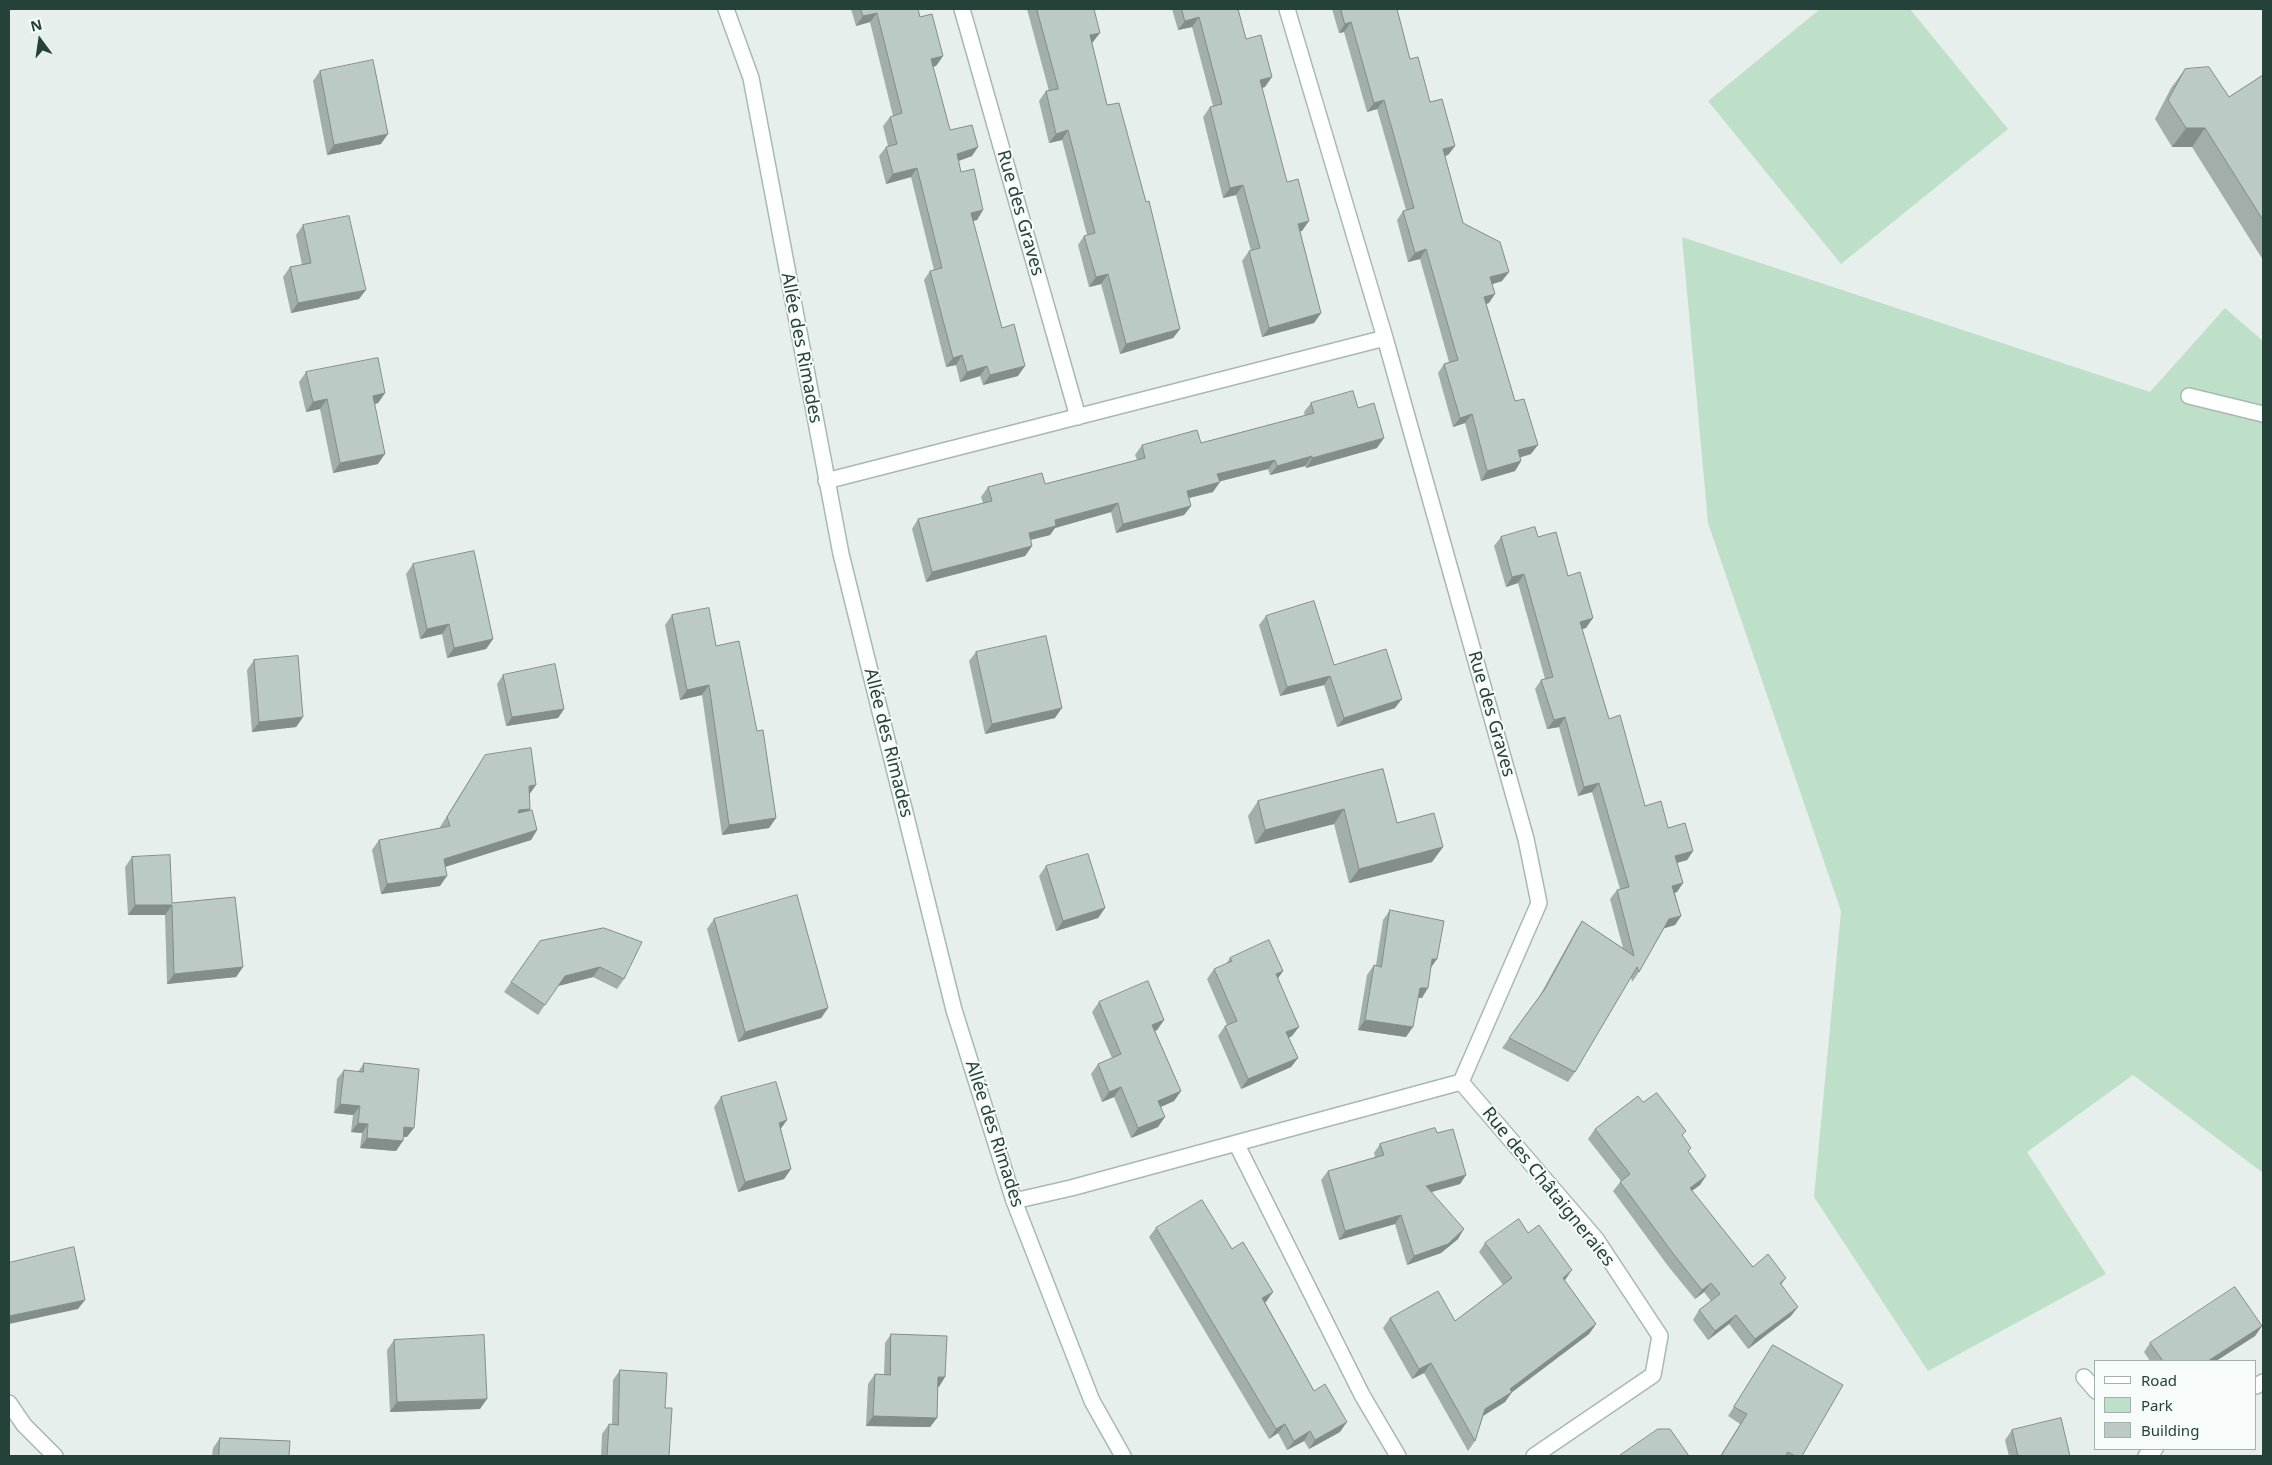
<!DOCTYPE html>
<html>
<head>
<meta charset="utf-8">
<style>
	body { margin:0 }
	#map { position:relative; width:2272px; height:1465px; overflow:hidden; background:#e6efeb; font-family:"Noto Sans",sans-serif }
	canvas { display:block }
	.frame { position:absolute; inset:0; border:10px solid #24423a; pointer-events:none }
	.legend { position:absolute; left:2094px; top:1360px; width:162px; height:90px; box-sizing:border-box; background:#f7fbf9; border:1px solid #a3b1ad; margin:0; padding:6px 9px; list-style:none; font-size:15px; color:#24423a }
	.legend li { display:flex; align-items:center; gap:10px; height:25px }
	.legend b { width:25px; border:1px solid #a3b1ad }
	.north { position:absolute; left:15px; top:15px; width:50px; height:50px; -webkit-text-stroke:4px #f7fbf9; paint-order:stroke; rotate:346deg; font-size:14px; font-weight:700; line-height:20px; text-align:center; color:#24423a }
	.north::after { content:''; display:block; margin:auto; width:18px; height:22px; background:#24423a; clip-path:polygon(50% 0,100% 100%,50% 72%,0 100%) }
</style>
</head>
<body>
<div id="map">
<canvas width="2272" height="1465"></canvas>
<div class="frame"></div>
<ul class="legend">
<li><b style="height:6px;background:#fff"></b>Road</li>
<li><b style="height:14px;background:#bfe0c8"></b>Park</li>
<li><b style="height:14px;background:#bbcac4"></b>Building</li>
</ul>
<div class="north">N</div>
</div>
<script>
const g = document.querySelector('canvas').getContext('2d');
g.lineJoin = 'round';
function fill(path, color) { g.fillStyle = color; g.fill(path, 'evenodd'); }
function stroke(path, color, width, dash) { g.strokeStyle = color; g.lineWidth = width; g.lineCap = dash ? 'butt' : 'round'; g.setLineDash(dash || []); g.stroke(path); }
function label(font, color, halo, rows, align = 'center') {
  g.font = font + ' "Noto Sans",sans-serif'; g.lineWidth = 4; g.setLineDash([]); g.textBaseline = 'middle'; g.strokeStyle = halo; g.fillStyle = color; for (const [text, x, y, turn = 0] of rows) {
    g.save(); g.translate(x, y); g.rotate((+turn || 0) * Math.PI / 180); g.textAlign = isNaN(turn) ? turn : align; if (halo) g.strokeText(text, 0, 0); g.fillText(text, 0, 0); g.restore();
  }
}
const green = new Path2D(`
	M1820 9H1910L2008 129 1841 264 1708 101Z
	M1682 237 2150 392 2225 308 2263 341V1173L2133 1075 2027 1152 2106 1274 1928 1371 1814 1197 1841 911 1708 523Z`);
const service = new Path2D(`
	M2189 396 2263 414`);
const minor = new Path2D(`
	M962 9 1078 417
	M1287 9 1385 338
	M826 481 1385 338 1526 839 1539 903 1461 1082
	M1461 1082 1596 1239 1660 1336 1653 1375 1534 1456
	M1236 1143 1362 1395 1398 1456
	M1014 1201 1071 1188 1461 1082
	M2084 1377 2096 1391
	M2256 1386 2263 1382
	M9 1403 24 1425 55 1456
	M2146 1456 2155 1449`);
const secondary = new Path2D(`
	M726 9 751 78 841 554 954 1010 1014 1201 1092 1401 1123 1456`);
const wall = new Path2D(`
	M851 9H918L920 17 943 56 936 66H933L950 130 972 156 958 161 961 172 983 210 977 220 973 221 1002 328 1018 376 983 385 980 376 960 382 956 365 946 367 924 280 930 271 934 270 911 177 886 184 879 156 886 147 888 146 883 126 890 117 893 116 870 22 856 26Z
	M1027 9H1094L1093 42 1092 43 1107 105 1180 329 1173 338 1120 354 1101 284 1089 287 1078 245 1084 236 1087 235 1062 140 1049 143 1039 101 1046 91H1049Z
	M1172 9H1238L1246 39 1265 87 1261 88 1287 182 1302 231H1300L1321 313 1314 323 1262 337 1242 261 1249 251H1251L1236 195 1223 198 1203 117 1210 107 1213 106 1192 27 1178 30Z
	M1332 9H1397L1410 59 1430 102 1455 146 1448 155 1445 156 1463 223 1502 281 1492 284 1489 303 1486 304 1531 454 1520 457 1521 461 1515 471 1481 481 1465 423 1453 427 1438 373 1444 364 1449 362 1420 259 1408 262 1397 220 1403 211 1406 210 1377 109 1367 112 1344 32 1339 33Z
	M2185 69 2229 97 2263 75V260L2192 147H2172L2155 119 2171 88Z
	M320 71 381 144 327 155 313 81Z
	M303 225 359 299 291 313 283 277 290 267 302 265 296 235Z
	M306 372 385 393 378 403 375 404 378 464 333 473 320 409 306 412 299 382Z
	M1311 403 1358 408 1377 448 1306 468 1305 466 1270 475 1268 469 1219 481 1213 492 1189 498 1191 506 1184 515 1116 533 1111 512 1055 528 1050 535 1030 540 1032 546 1025 556 926 582 912 529 918 519 983 503 981 497 988 487 1045 484 1137 460 1135 455 1142 445 1201 443 1305 416 1304 412Z
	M1501 537H1538L1568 576 1586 628 1582 629 1609 719 1645 806 1693 851 1687 860 1677 863 1683 883 1677 892 1675 893 1681 916 1675 925 1664 928 1639 972 1632 982 1631 977 1575 1072 1568 1082 1502 1048 1539 997 1576 930 1582 921 1623 948 1610 899 1617 890 1620 889 1592 792 1578 796 1559 727 1547 729 1535 689 1541 680 1545 679 1518 583 1506 587 1494 546Z
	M413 564 493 639 486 649 447 658 442 634 420 639 406 574Z
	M672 615 716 646 757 731 776 818 769 828 722 835 702 695 680 700 665 625Z
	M1266 616 1334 665 1395 708 1337 727 1324 685 1280 696 1259 625Z
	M976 652 1055 718 985 734 969 661Z
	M254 660 303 717 296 727 252 732 247 670Z
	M503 675 564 709 558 718 506 726 497 684Z
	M485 755 530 794 529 811 537 830 531 840 445 867 440 886 381 894 372 850 379 840 441 828 440 827Z
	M1383 769 1397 823 1443 847 1432 862 1349 883 1334 824 1255 844 1248 816 1258 801Z
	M132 857 172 903 243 967 236 977 167 984 165 915H128L125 867Z
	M1046 866 1105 908 1098 918 1056 931 1039 876Z
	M1390 910 1431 968 1422 998H1418L1406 1037 1358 1030 1367 975 1374 965H1376L1383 920Z
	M714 919 828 1008 821 1018 738 1042 707 929Z
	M604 928 624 979 617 989 593 977 558 986 538 1015 504 992 540 941Z
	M1230 958 1283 971 1278 978 1292 1036 1289 1038 1298 1058 1291 1067 1241 1089 1218 1036 1225 1026 1227 1025 1207 979 1214 969 1226 964Z
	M1099 1002 1164 1020 1157 1030 1155 1031 1181 1091 1174 1101 1161 1107 1158 1127 1131 1138 1114 1097 1102 1102 1091 1074 1098 1064 1112 1058 1092 1012Z
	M364 1063 407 1137H403L396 1151 360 1148 362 1133 351 1132 353 1115 334 1113 337 1079 344 1070 358 1072Z
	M721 1097 781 1130 791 1169 784 1179 738 1192 714 1107Z
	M1643 1102 1682 1136 1691 1148 1688 1151 1700 1185 1692 1191 1753 1267 1786 1278 1781 1285 1791 1316 1748 1349 1729 1324 1708 1340 1693 1320 1699 1310 1711 1301 1704 1292 1695 1299 1668 1266 1613 1191 1621 1181 1588 1139 1595 1129Z
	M1437 1133 1466 1175 1460 1184 1432 1192 1458 1239 1441 1253 1407 1265 1395 1224 1339 1240 1321 1180 1328 1171 1375 1157 1374 1153 1380 1144Z
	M1156 1228 1232 1249 1266 1302H1265L1314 1391 1340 1432 1309 1449 1304 1441 1287 1450 1278 1433 1269 1439 1149 1237Z
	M1485 1243 1565 1281 1596 1324 1589 1334 1512 1392 1505 1402 1483 1416 1475 1441 1468 1451 1424 1373 1412 1379 1383 1328 1390 1318 1455 1321 1503 1285 1479 1252Z
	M2262 1326 2255 1336 2216 1361H2150L2144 1352 2150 1343Z
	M891 1334 939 1387H938L937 1418 930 1427 866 1426 868 1384 875 1374 884 1375 885 1343Z
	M394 1340 480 1409 390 1412 387 1350Z
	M1773 1345 1802 1456H1720L1740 1424 1728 1416Z
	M620 1370 665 1408 669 1456H601L602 1434 609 1424H612L613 1380Z
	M2012 1430 2070 1456H2009L2005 1440Z
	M220 1438 289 1456H212L213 1448Z`);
const shadedWall = new Path2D(`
	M877 13 870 22 856 26 863 16Z
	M1199 17 1192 27 1178 30 1185 21Z
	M1351 22 1344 32 1339 33 1345 24Z
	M1100 33 1093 42 1083 45 1090 35Z
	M943 56 936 66 925 69 931 59Z
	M1272 77 1265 87 1253 90 1260 80Z
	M1384 100 1377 109 1367 112 1374 103Z
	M2186 128H2205L2192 147H2172Z
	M1068 130 1062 140 1049 143 1056 134Z
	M388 134 381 144 327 155 334 145Z
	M1455 146 1448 155 1436 158 1443 149Z
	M978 147 972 156 950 164 957 154Z
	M917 168 911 177 886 184 893 174Z
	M1243 185 1236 195 1223 198 1230 188Z
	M983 210 977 220 964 223 971 213Z
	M1309 221 1302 231 1291 234 1298 224Z
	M1426 249 1420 259 1408 262 1415 253Z
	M1509 272 1502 281 1484 287 1490 277Z
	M1108 274 1101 284 1089 287 1096 277Z
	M366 290 359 299 291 313 298 303Z
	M1495 294 1489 303 1477 306 1484 297Z
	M1321 313 1314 323 1262 337 1269 328Z
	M1180 329 1173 338 1120 354 1126 344Z
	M962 355 956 365 946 367 953 358Z
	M987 366 980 376 960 382 967 372Z
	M1025 366 1018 376 983 385 990 375Z
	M385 393 378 403 366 406 373 396Z
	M327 399 320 409 306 412 313 402Z
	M1472 414 1465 423 1453 427 1460 418Z
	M1384 438 1377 448 1306 468 1312 458Z
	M1538 445 1531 454 1512 460 1518 450Z
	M385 454 378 464 333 473 340 463Z
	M1312 456 1305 466 1270 475 1277 466Z
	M1275 460 1268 469 1210 484 1217 474Z
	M1521 461 1515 471 1481 481 1487 471Z
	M1220 482 1213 492 1180 500 1187 491Z
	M1118 503 1111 512 1055 528 1050 535 1022 542 1029 533 1055 520Z
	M1191 506 1184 515 1116 533 1123 524Z
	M1032 546 1025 556 926 582 932 572Z
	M1524 574 1518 583 1506 587 1512 577Z
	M1593 618 1586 628 1573 632 1580 622Z
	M449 624 442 634 420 639 427 629Z
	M493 639 486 649 447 658 454 648Z
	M1330 676 1324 685 1280 696 1287 687Z
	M709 685 702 695 680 700 687 690Z
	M1402 699 1395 708 1337 727 1344 718Z
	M1062 708 1055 718 985 734 992 724Z
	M564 709 558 718 506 726 512 717Z
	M303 717 296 727 252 732 259 722Z
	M1565 717 1559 727 1547 729 1554 720Z
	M1599 783 1592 792 1578 796 1584 787Z
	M536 785 529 795V786Z
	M530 809 524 819 513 820 519 810Z
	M1344 809 1334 824 1255 844 1265 830Z
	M776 818 769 828 722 835 729 825Z
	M537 830 531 840 438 869 444 859Z
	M1443 847 1432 862 1349 883 1359 869Z
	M1693 851 1687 860 1669 865 1675 856Z
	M447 876 440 886 381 894 387 884Z
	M1683 883 1677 892 1666 895 1672 886Z
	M135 905H172L165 915H128Z
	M1105 908 1098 918 1056 931 1063 921Z
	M1681 916 1675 925 1662 929 1669 919Z
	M1432 959H1437L1430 969Z
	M243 967 236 977 167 984 174 974Z
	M600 967 593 977 558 986 565 976Z
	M1283 971 1276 981V974Z
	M1420 988H1428L1422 998 1413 997Z
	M828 1008 821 1018 738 1042 745 1032Z
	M1164 1020 1157 1030 1145 1035 1152 1025Z
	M1365 1020 1413 1027 1406 1037 1358 1030Z
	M1299 1027 1292 1036 1279 1041 1286 1032Z
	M1298 1058 1291 1067 1241 1089 1248 1079Z
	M1121 1087 1114 1097 1102 1102 1109 1092Z
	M1181 1091 1174 1101 1151 1111 1158 1101Z
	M340 1104 360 1106 353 1115 334 1113Z
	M1165 1117 1158 1127 1131 1138 1138 1128Z
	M787 1120 780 1130 779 1123Z
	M358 1123 368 1124 362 1133 351 1132Z
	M404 1127 414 1128 407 1137 397 1136Z
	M367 1138 403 1141 396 1151 360 1148Z
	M791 1169 784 1179 738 1192 745 1182Z
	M1466 1175 1460 1184 1420 1195 1426 1186Z
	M1706 1176 1700 1185 1683 1197 1690 1188Z
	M1401 1215 1395 1224 1339 1240 1345 1231Z
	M1464 1229 1458 1239 1441 1253 1407 1265 1414 1256Z
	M1572 1270 1565 1280 1556 1287 1563 1278Z
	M1711 1283 1704 1292 1695 1299 1702 1290Z
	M1273 1292 1266 1302 1256 1308 1262 1298Z
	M85 1300 78 1309 9 1324V1316Z
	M1798 1307 1791 1316 1748 1349 1755 1339Z
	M1736 1315 1729 1324 1708 1340 1715 1331Z
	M1596 1324 1589 1334 1507 1396 1512 1392 1505 1402 1478 1419 1485 1409 1510 1389Z
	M2262 1326 2255 1336 2216 1361H2208Z
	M1431 1363 1424 1373 1412 1379 1419 1369Z
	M938 1377H945L939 1387 932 1386Z
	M487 1399 480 1409 390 1412 397 1402Z
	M873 1416 937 1418 930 1427 866 1426Z
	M1347 1422 1340 1432 1309 1449 1315 1440Z
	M1285 1424 1278 1433 1269 1439 1276 1429Z
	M1310 1431 1304 1441 1287 1450 1294 1441Z`);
const building = new Path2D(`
	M861 9H918L920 17 932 14 943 56 931 59 950 130 972 125 978 147 957 154 961 172 974 169 983 210 971 213 1002 328 1014 324 1025 366 990 375 987 366 967 372 962 355 953 358 930 271 942 268 917 168 893 174 886 147 897 144 890 117 902 113 877 13 863 16Z
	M1037 9H1094L1100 33 1090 35 1107 105 1119 103 1146 202 1149 201 1180 329 1126 344 1108 274 1096 277 1084 236 1095 233 1068 130 1056 134 1046 91 1058 89Z
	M1182 9H1238L1246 39 1261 35 1272 77 1260 80 1287 182 1298 179 1309 221 1298 224 1321 313 1269 328 1249 251 1260 248 1243 185 1230 188 1210 107 1222 104 1199 17 1185 21Z
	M1341 9H1397L1410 59 1418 57 1430 102 1442 99 1455 146 1443 149 1463 223 1500 242 1509 272 1490 277 1495 294 1484 297 1515 401 1524 399 1538 445 1518 450 1521 461 1487 471 1472 414 1460 418 1444 364 1458 360 1426 249 1415 253 1403 211 1414 208 1384 100 1374 103 1351 22 1345 24Z
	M373 60 388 134 334 145 320 71Z
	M2209 67 2229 97 2263 75V220L2205 128H2186L2168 100 2185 69Z
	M349 216 366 290 298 303 290 267 311 263 303 225Z
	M378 358 385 393 373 396 385 454 340 463 327 399 313 402 306 372Z
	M1353 391 1358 408 1374 403 1384 438 1312 458V456L1277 466 1275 460 1217 474 1220 482 1187 491 1191 506 1123 524 1118 503 1055 520 1056 526 1029 533 1032 546 932 572 918 519 992 501 988 487 1042 473 1045 484 1145 458 1142 445 1197 430 1201 443 1314 413 1311 403Z
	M1535 527 1538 537 1556 532 1568 576 1580 572 1593 618 1580 622 1609 719 1620 715 1645 806 1661 801 1668 828 1685 823 1693 851 1675 856 1683 883 1672 886 1681 916 1669 919 1639 972 1637 967 1575 1072 1509 1038 1545 989 1582 921 1634 956 1617 890 1629 887 1599 783 1584 787 1565 717 1554 720 1541 680 1553 677 1524 574 1512 577 1501 537Z
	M474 551 493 639 454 648 449 624 427 629 413 564Z
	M1314 601 1334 665 1386 649 1402 699 1344 718 1330 676 1287 687 1266 616Z
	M709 608 716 646 739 641 757 731 763 730 776 818 729 825 709 685 687 690 672 615Z
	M1046 636 1062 708 992 724 976 652Z
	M298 656 303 717 259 722 254 660Z
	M555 664 564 709 512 717 503 675Z
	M531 748 536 785 529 786 530 809 519 810 518 813 532 810 537 830 444 859 447 876 387 884 379 840 450 826 447 817 485 755Z
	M1383 769 1397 823 1434 813 1443 847 1359 869 1344 809 1265 830 1258 801Z
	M1088 854 1105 908 1063 921 1046 866Z
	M170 855 172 903 235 897 243 967 174 974 172 905H135L132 857Z
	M797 895 828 1008 745 1032 714 919Z
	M1390 910 1444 921 1437 959H1432L1428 988H1420L1413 1027 1365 1020 1374 965 1381 967Z
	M604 928 642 942 624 979 600 967 565 976 545 1005 511 982 540 941Z
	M1269 940 1283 971 1276 974 1299 1027 1286 1032 1298 1058 1248 1079 1225 1026 1237 1021 1214 969 1232 961 1230 958Z
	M1148 981 1164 1020 1152 1025 1181 1091 1158 1101 1165 1117 1138 1128 1121 1087 1109 1092 1098 1064 1121 1054 1099 1002Z
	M364 1063 419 1069 414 1128 404 1127 403 1141 367 1138 368 1124 358 1123 360 1106 340 1104 344 1070 363 1072Z
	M776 1082 787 1120 779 1123 791 1169 745 1182 721 1097Z
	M1657 1093 1686 1131 1682 1135 1691 1148 1688 1151 1706 1176 1690 1188 1753 1267 1768 1254 1786 1278 1780 1283 1798 1307 1755 1339 1736 1315 1715 1331 1699 1310 1720 1294 1711 1283 1702 1290 1675 1256 1620 1182 1630 1174 1595 1129 1638 1096 1643 1102Z
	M1435 1128 1437 1133 1453 1129 1466 1175 1426 1186 1464 1229 1448 1244 1414 1256 1401 1215 1345 1231 1328 1171 1384 1155 1380 1144Z
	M1202 1200 1232 1249 1243 1242 1273 1292 1262 1298 1314 1391 1325 1384 1347 1422 1315 1440 1310 1431 1294 1441 1285 1424 1276 1429 1156 1228Z
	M1519 1219 1528 1233 1539 1225 1572 1270 1563 1278 1596 1324 1510 1389 1512 1392 1485 1409 1475 1441 1431 1363 1419 1369 1390 1318 1438 1291 1455 1321 1512 1278 1485 1243Z
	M74 1247 85 1300 9 1316V1263Z
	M2235 1287 2262 1326 2208 1361H2163L2150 1343Z
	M891 1334 947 1336 945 1377H938L937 1418 873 1416 875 1374 890 1375Z
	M484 1335 487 1399 397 1402 394 1340Z
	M1773 1345 1843 1385 1802 1456H1795L1788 1452 1785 1456H1721L1747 1414 1734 1407Z
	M620 1370 667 1373 665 1408H672L669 1456H607L609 1424 618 1425Z
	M2061 1418 2070 1456H2018L2012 1430Z
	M1658 1429H1670L1689 1456H1619Z
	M220 1438 290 1441 289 1456H219Z`);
const streetNames = [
	["Rue des Graves",1020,213,74],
	["Allée des Rimades",801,348,79],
	["Rue des Graves",1491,714,74],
	["Allée des Rimades",888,743,76],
	["Allée des Rimades",994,1134,72],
	["Rue des Châtaigneraies",1548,1187,51]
];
fill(green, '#bfe0c8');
stroke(service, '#a8b8b2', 18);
stroke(minor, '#a8b8b2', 18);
stroke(secondary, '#a4bbb3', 18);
stroke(service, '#fff', 15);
stroke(minor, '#fff', 15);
stroke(secondary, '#fff', 15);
fill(wall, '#a1aea9');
fill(shadedWall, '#838d89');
fill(building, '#bbcac4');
stroke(building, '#838d89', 1);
label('18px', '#24423a', '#f7fbf9', streetNames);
</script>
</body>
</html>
